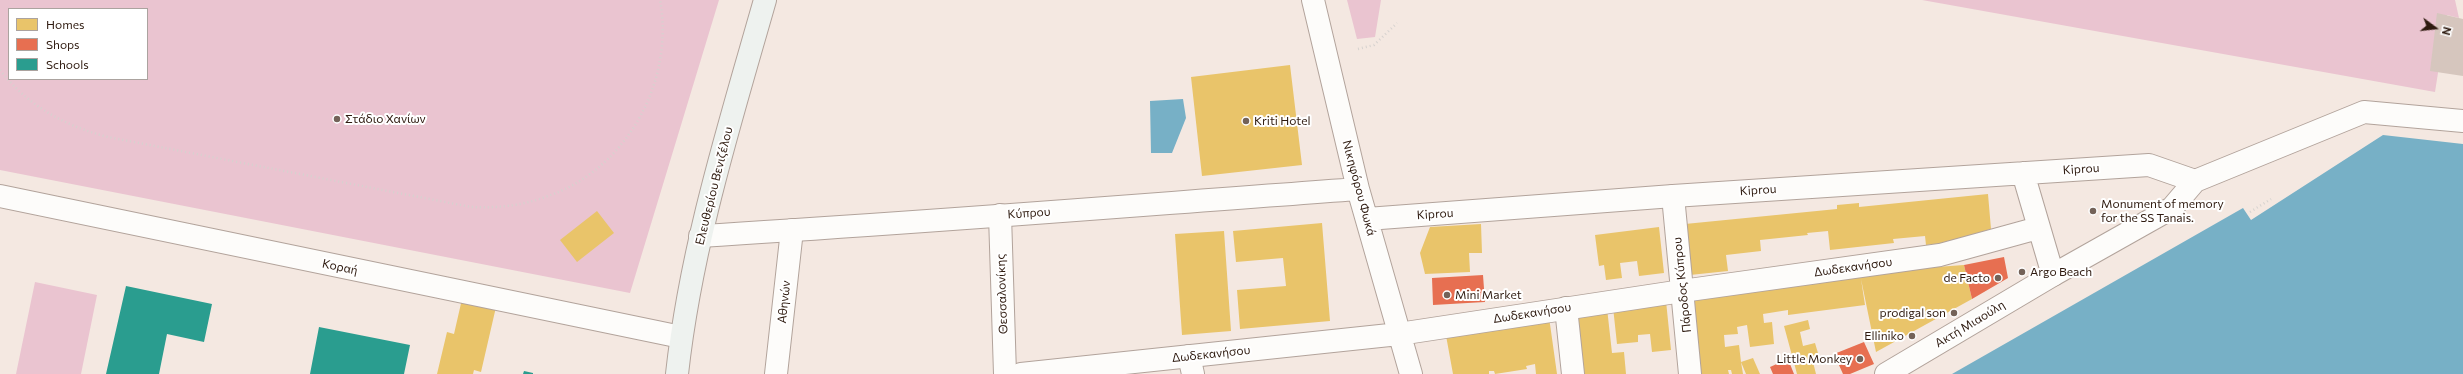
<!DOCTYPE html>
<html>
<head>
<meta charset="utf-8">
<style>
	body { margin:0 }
	#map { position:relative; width:2463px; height:374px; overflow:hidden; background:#f4e8e1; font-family:Commissioner,sans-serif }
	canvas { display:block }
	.legend { position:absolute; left:8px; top:8px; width:140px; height:72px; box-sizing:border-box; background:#fff; border:1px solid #aba39f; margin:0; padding:5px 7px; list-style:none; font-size:12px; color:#2e1a0f }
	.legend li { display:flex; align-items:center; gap:8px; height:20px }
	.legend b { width:20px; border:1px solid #aba39f }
	.north { position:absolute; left:2415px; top:8px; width:40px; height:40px; -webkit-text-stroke:3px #fff; paint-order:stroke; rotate:105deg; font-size:11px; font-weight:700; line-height:16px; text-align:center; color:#2e1a0f }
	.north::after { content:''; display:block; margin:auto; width:14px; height:18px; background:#2e1a0f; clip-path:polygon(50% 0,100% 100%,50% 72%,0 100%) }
</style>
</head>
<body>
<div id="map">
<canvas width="2463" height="374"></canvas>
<ul class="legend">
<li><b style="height:11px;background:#e9c46a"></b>Homes</li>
<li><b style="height:11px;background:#e76f51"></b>Shops</li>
<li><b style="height:11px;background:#2a9d8f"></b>Schools</li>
</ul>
<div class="north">N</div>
</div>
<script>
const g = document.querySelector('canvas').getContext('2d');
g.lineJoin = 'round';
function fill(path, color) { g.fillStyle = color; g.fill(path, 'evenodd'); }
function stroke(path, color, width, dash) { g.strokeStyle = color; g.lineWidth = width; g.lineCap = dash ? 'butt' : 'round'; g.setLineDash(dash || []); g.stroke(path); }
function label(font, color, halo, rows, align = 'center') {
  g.font = font + ' Commissioner,sans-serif'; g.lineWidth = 4; g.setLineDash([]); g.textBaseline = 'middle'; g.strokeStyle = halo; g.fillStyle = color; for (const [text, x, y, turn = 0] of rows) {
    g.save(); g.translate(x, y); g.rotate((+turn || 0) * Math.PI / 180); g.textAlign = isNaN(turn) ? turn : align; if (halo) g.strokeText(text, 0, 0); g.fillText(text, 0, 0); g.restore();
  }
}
const green = new Path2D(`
	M0 0H719L630 293 0 170ZM9 9H147V79H9Z
	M1347 0H1381L1375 37 1357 39Z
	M1922 0H2455L2459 18 2447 15 2435 92Z
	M35 282 97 295 81 374H16Z`);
const water = new Path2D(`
	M1183 99 1186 118 1172 153H1151L1150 101Z
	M2383 135 2463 144V374H1952L2243 208 2251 220Z`);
const homes = new Path2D(`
	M1290 65 1302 165 1202 176 1191 77Z
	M1988 194 1991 229 1945 243 1926 245 1925 236 1893 239 1894 243 1830 250 1828 231 1807 233 1808 235 1760 240 1761 251 1726 255 1728 271 1690 275 1685 224 1837 209V205L1859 203V207Z
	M597 211 614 233 577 262 560 240Z
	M1322 223 1330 321 1240 329 1237 290 1286 286 1283 258 1236 262 1233 231Z
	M1481 224 1482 253H1469L1470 272 1425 274 1420 253 1430 227Z
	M1659 227 1664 273 1639 276 1637 261 1620 263 1622 278 1606 280 1604 265 1599 266 1595 235Z
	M1224 231 1231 331 1182 335 1175 234Z
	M1964 265 1972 299 1876 352 1861 279 1865 305 1788 315V310L1763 314 1764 323 1772 322 1774 344 1750 347 1747 325 1737 327 1738 334 1724 335 1725 347 1739 345 1741 362 1753 358 1760 374H1746L1741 362 1743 374H1732L1731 370H1728L1729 374H1700L1689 297 1882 271Z
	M462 299 496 307 481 372 474 370 473 374H437L447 332 454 334Z
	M1666 301 1671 350 1652 352 1650 334 1638 335V342L1617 344 1613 307Z
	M1607 308 1612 353 1624 352 1626 374H1580L1573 311Z
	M1549 317 1557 374H1536L1535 364 1526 366 1527 369 1495 374 1494 371H1489V374H1453L1445 330Z
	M1808 320 1810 329 1800 332 1803 346 1815 343 1820 360 1813 362 1816 374H1797L1784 326Z`);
const shops = new Path2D(`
	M2004 257 2008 278 1972 299 1964 265Z
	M1483 275 1485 302 1433 305 1432 278Z
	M1864 342 1874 364 1850 374H1843L1834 354Z
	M1788 359 1794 374H1773L1770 367Z`);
const schools = new Path2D(`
	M126 286 212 304 204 342 167 334 159 374H106Z
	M319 327 410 345 404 374H310Z
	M524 371 533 373V374H523Z`);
const building = new Path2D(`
	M2437 13 2463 19V76L2430 71Z`);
const path = new Path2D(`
	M1358 49 1374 45 1397 23
	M0 70C28 106 65 126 108 137L471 207C497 208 521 206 545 197 626 171 675 82 660 0
	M2250 212 2271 199`);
const minor = new Path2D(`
	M0 196 681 337
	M1673 196 1690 374
	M1000 215 1005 374
	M1566 308 1573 374
	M1189 356 1193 374
	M776 374 792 230
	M1886 374 2053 275`);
const tertiary = new Path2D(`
	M1313 0 1358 189 1411 374
	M2023 173 2053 275 2172 208 2195 181
	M1367 219 1673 196 2149 165 2195 181 2364 112 2463 121
	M700 236C920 223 1139 205 1358 189
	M1021 374 1399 334 1682 291 1940 255 2038 228`);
const secondary = new Path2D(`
	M677 374C691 246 730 123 765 0`);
const markers = [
	[337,119,4,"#736258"],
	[1246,121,4,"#736258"],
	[2093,211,4,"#736258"],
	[2022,272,4,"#736258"],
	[1998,278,4,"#736258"],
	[1447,295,4,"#736258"],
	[1954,313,4,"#736258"],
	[1912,336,4,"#736258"],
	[1860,359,4,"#736258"]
];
const poiNames = [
	["Στάδιο Χανίων",345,119],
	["Kriti Hotel",1254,121],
	["Monument of memory",2101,204],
	["for the SS Tanais.",2101,218],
	["Argo Beach",2030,272],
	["de Facto",1990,278,"right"],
	["Mini Market",1455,295],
	["prodigal son",1946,313,"right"],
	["Elliniko",1904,336,"right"],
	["Little Monkey",1852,359,"right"]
];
const streetNames = [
	["Kiprou",2081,169,-4],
	["Ελευθερίου Βενιζέλου",714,186,-76],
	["Νικηφόρου Φωκά",1359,188,75],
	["Kiprou",1758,190,-4],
	["Κύπρου",1029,213,-4],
	["Kiprou",1435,214,-4],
	["Κοραή",340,267,12],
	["Δωδεκανήσου",1853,267,-8],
	["Πάροδος Κύπρου",1682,285,-96],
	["Θεσσαλονίκης",1002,294,-92],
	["Αθηνών",784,302,-84],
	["Δωδεκανήσου",1532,313,-9],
	["Ακτή Μιαούλη",1970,324,-31],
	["Δωδεκανήσου",1211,354,-6]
];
fill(green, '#eac4d0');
fill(water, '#77b0c6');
fill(homes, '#e9c46a');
fill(shops, '#e76f51');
fill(schools, '#2a9d8f');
fill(building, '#d6c6be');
stroke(minor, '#b2a39b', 24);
stroke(tertiary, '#b2a39b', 24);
stroke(secondary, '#b2a39b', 24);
stroke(path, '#d6d2cf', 2.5, [1, 3]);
stroke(minor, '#fdfcfa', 22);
stroke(tertiary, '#fdfcfa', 22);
stroke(secondary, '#eef2ef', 22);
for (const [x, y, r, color] of markers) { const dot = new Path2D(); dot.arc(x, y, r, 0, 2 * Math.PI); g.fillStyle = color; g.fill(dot); stroke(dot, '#fff', 1.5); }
label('12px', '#2e1a0f', '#fff', poiNames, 'left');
label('12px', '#2e1a0f', '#fff', streetNames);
</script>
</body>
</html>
